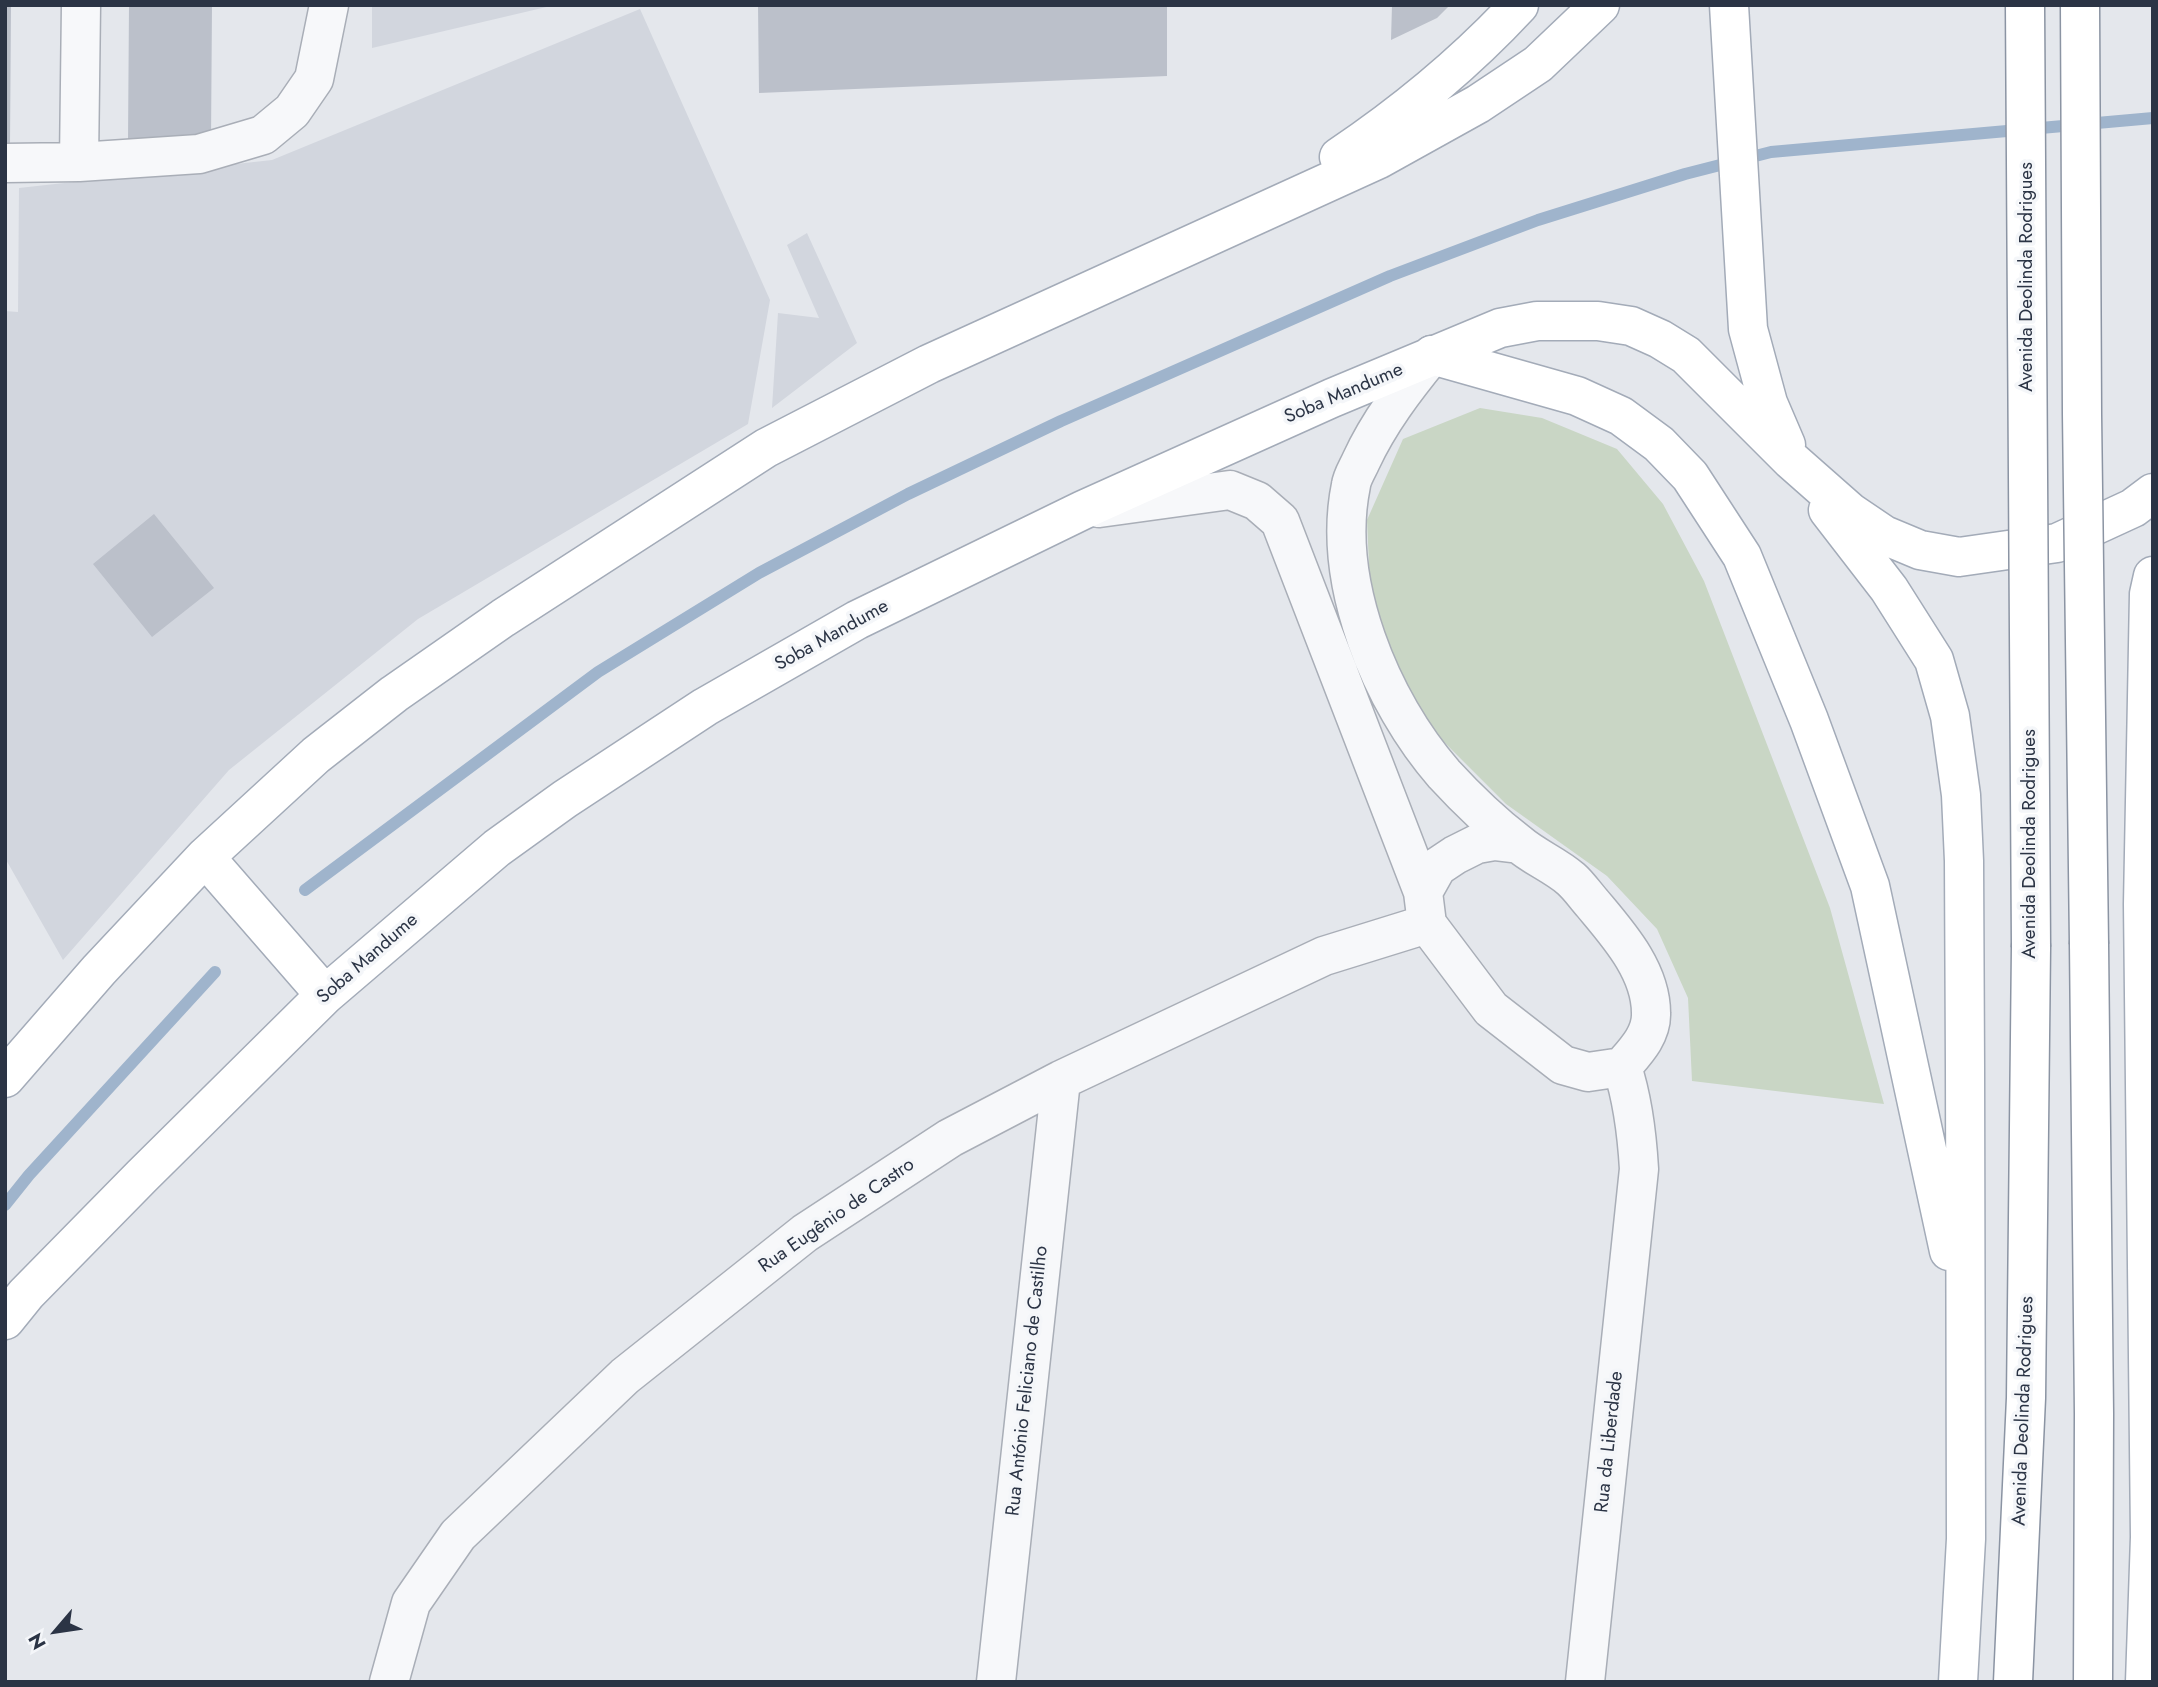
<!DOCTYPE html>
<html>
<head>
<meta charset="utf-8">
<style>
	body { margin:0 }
	#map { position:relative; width:2158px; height:1687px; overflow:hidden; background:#e4e7ec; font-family:Jost,sans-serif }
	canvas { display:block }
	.frame { position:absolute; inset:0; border:7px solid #2b3445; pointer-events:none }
	.north { position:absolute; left:21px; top:1596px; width:70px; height:70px; -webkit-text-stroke:5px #f4f6f9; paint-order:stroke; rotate:241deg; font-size:19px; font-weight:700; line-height:28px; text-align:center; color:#2b3445 }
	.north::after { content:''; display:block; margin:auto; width:24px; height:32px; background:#2b3445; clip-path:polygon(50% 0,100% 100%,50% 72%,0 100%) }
</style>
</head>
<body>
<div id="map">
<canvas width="2158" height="1687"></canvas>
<div class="frame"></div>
<div class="north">N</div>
</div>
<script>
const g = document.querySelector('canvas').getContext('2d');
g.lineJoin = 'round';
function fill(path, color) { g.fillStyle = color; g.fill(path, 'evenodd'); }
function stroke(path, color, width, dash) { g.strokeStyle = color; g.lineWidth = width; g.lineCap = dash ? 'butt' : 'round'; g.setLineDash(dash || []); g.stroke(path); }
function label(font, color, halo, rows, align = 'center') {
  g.font = font + ' Jost,sans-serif'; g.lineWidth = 7; g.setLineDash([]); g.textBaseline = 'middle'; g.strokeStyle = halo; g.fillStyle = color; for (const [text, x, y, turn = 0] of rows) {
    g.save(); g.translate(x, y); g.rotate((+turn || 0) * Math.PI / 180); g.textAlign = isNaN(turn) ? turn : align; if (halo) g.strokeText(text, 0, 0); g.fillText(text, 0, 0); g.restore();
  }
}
const built = new Path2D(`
	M372 5H555L372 48Z
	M640 9 770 300 748 424 418 619 229 770 63 960 5 858V311L18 312 19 188 272 160Z
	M807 233 857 343 772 408 778 313 819 318 787 245Z`);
const green = new Path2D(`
	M1480 408 1542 418 1617 449 1663 504 1704 581 1830 908 1884 1104 1692 1081 1688 998 1657 929 1607 876 1506 804 1426 724 1371 611 1367 520 1403 439Z`);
const stream = new Path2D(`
	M305 890 598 672 759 573 908 494 1061 421 1390 276 1538 220 1685 174 1771 152 2153 118
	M5 1205 29 1175 215 972`);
const building = new Path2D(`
	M5 5H11L10 145H5Z
	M129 5H212L211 141 128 140Z
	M758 5H1167V76L759 93Z
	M1392 5H1450L1437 18 1391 40Z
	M154 514 214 588 152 637 93 564Z`);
const minor = new Path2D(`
	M79 162 81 5
	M5 163 79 162 199 154 263 135 292 111 314 79 329 5
	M1432 355C1405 388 1379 422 1361 461 1358 468 1352 477 1351 485 1331 582 1381 702 1444 774 1466 798 1492 823 1518 843 1534 857 1555 865 1571 879 1578 885 1585 895 1592 903 1617 933 1651 970 1651 1013 1652 1035 1635 1052 1622 1067L1588 1072 1563 1065 1491 1009 1427 924 1423 892 1437 867 1455 855 1477 844 1494 841 1519 844
	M1099 508 1230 490 1257 501 1280 521 1423 892
	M389 1682 411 1603 458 1535 625 1376 805 1233 950 1138 1061 1080 1324 956 1427 924
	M996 1682 1061 1080
	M1585 1682 1639 1169C1637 1135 1633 1100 1622 1067`);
const major = new Path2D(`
	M1729 5 1748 329 1768 403 1786 445
	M1339 157C1403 114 1466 62 1519 5
	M1432 355 1577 396 1621 416 1659 444 1690 476 1742 556 1809 720 1870 886 1949 1251
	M1828 510 1889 589 1934 660 1950 716 1961 795 1964 861 1965 1068 1966 1539 1958 1682
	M205 857 325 995
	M5 1078 99 970 205 857 316 755 394 694 503 618 766 448 929 364 1379 159 1478 104 1538 64 1600 5
	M5 1320 26 1294 142 1176 325 995 497 848 565 799 705 707 857 620 1083 510 1332 398 1500 328 1537 321H1598L1631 326 1660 339 1686 355 1791 460 1850 512 1884 535 1920 550 1959 557 2057 543 2133 508 2153 493
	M2145 1682 2150 1537 2143 904 2149 594 2153 576`);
const highway = new Path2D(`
	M2089 944 2094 1414 2093 1682
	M2013 1682 2026 1398 2031 947`);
const highwayBridge = new Path2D(`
	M2025 5 2031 947
	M2080 5 2082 414 2089 944`);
const streetNames = [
	["Avenida Deolinda Rodrigues",2027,277,-90],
	["Soba Mandume",1344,394,-23],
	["Soba Mandume",832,636,-29],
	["Avenida Deolinda Rodrigues",2030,844,-90],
	["Soba Mandume",368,959,-41],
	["Rua Eugênio de Castro",837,1216,-35],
	["Rua António Feliciano de Castilho",1028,1381,-84],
	["Avenida Deolinda Rodrigues",2024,1411,-88],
	["Rua da Liberdade",1610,1442,-84]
];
fill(built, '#d2d6de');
fill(green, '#c9d6c5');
stroke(stream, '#9fb4cc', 12);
fill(building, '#bbc0ca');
stroke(minor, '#a9aeb7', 41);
stroke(major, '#a3abb8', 41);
stroke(highway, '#8b94a3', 41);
stroke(minor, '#f7f8fa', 38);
stroke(major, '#fff', 38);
stroke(highway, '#fff', 38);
stroke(highwayBridge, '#8b94a3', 41, []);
stroke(highwayBridge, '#fff', 38);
label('19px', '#2b3445', '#f4f6f9', streetNames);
</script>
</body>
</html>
